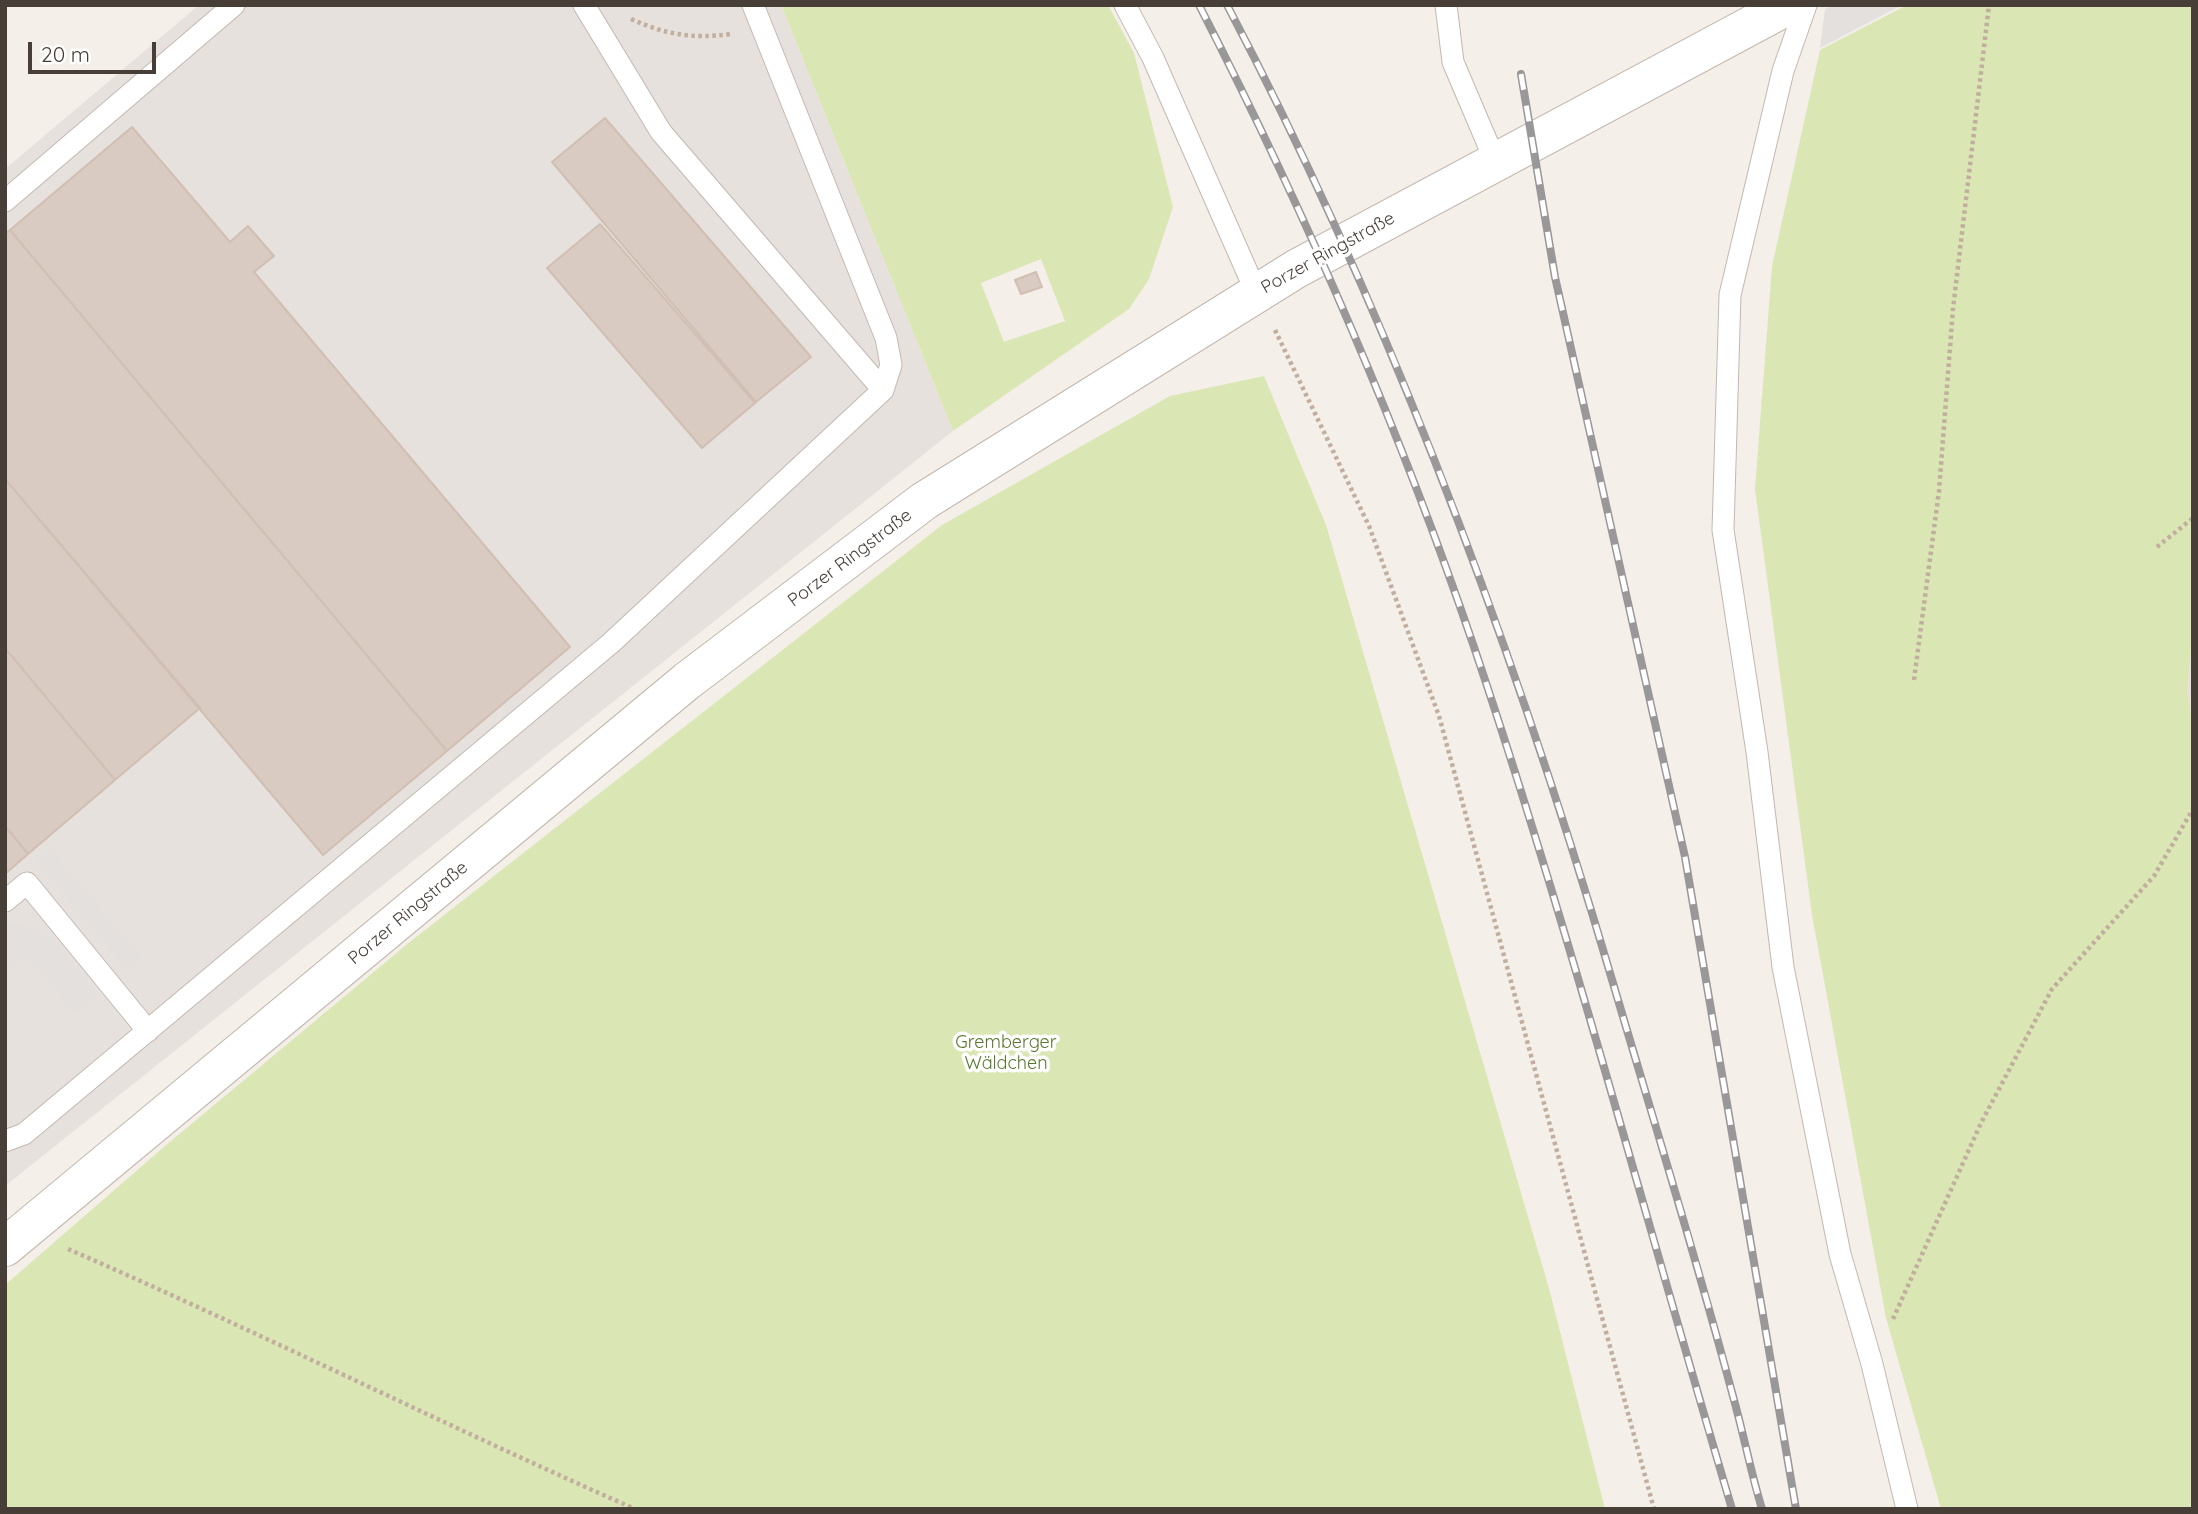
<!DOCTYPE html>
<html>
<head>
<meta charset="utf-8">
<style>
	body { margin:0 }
	#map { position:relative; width:2198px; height:1514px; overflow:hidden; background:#f4efe9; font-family:Quicksand,sans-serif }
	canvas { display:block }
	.frame { position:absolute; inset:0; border:7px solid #483e38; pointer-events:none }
	.scale { position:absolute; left:28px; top:42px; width:128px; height:32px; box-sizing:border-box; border:4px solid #483e38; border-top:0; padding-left:9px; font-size:21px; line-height:24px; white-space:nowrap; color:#483e38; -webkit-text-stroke:5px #fff; paint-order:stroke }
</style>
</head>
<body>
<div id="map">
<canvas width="2198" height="1514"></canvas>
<div class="frame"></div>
<div class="scale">20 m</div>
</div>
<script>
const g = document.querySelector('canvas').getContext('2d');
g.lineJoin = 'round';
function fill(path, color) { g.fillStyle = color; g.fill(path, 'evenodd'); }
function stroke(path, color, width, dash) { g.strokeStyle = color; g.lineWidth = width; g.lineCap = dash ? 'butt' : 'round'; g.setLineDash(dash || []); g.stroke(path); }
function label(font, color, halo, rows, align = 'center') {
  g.font = font + ' Quicksand,sans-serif'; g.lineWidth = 7; g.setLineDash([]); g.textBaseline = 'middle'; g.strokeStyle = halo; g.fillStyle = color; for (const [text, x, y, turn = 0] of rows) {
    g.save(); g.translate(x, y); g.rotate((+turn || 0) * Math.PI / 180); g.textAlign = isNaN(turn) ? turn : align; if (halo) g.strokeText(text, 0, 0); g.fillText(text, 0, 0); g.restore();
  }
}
const residential = new Path2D(`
	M2193 628V727L2187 691Z`);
const industrial = new Path2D(`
	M199 5H781L953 431 5 1186V169Z`);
const green = new Path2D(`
	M781 5H1108L1134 53 1173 207 1149 279 1129 309 953 431ZM1041 259 1065 321 1004 342 981 283Z
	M1907 5H2193V628L2187 691 2193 727V1509H1941L1886 1318 1812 915 1755 489 1772 266 1820 50Z
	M1264 376 1326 525 1550 1292 1605 1509H5V1285L165 1146 411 941 942 525 1170 396Z`);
const parking = new Path2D(`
	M1832 5H1902L1820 48 1825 9Z
	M50 849 142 958 127 970 35 861Z
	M13 922 49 935 98 995 75 1014 26 955 5 972V929Z`);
const building = new Path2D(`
	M605 118 811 357 756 402 552 162Z
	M132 127 230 242 248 226 274 256 254 272 570 647 447 751 10 230Z
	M600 224 755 403 702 448 547 268Z
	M10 230 447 751 323 855 5 479V234Z
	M1036 272 1042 287 1021 294 1015 280Z
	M5 479 200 708 115 780 5 648Z
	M5 648 115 780 28 854 5 826Z
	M5 826 28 854 5 874Z`);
const path = new Path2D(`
	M631 19C667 35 692 39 731 34
	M1275 330 1369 526 1439 716 1654 1509
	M2157 547 2193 518
	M1914 680 1939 491 1953 309 1989 5
	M68 1249C259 1332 444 1425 635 1509
	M1893 1319 1981 1123 2052 989 2154 876 2193 809`);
const service = new Path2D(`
	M584 5 661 132 883 390
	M1125 5 1153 58 1256 292
	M1446 5 1453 62 1496 163
	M1806 5 1783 71 1730 295 1723 530 1757 752 1783 967 1840 1254 1872 1364 1907 1509
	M5 201 234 5
	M5 901 27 883 148 1031
	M5 1141 24 1134 611 643 883 390 891 365 886 338 753 5`);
const minor = new Path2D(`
	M5 1247 687 681 924 501 1296 269 1789 5`);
const rail = new Path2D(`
	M1199 5C1305 212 1399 427 1474 647 1570 931 1646 1221 1732 1509
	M1227 5C1390 315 1514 647 1613 983 1654 1122 1697 1260 1734 1400 1744 1436 1751 1473 1762 1509
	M1521 74 1555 277 1685 857 1796 1509`);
const streetNames = [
	["Porzer Ringstraße",1328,253,-29],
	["Porzer Ringstraße",850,558,-37],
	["Porzer Ringstraße",408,913,-40]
];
const parkNames = [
	["Gremberger",1006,1043],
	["Wäldchen",1006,1064]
];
fill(residential, '#e8e0d8');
fill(industrial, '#e7e1de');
fill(green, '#dae7b4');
fill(parking, '#e3e0de');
fill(building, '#d9cbc2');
stroke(building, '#d0bfb2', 2);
stroke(service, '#c3b8af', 23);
stroke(minor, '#c3b8af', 40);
stroke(path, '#c1ae9e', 4.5, [3.5, 3.5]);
stroke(service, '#fff', 21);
stroke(minor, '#fff', 38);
stroke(rail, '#989898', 8);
stroke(rail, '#fff', 5, [16]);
label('18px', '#483e38', '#fff', streetNames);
label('18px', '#58792c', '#fff', parkNames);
</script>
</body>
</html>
